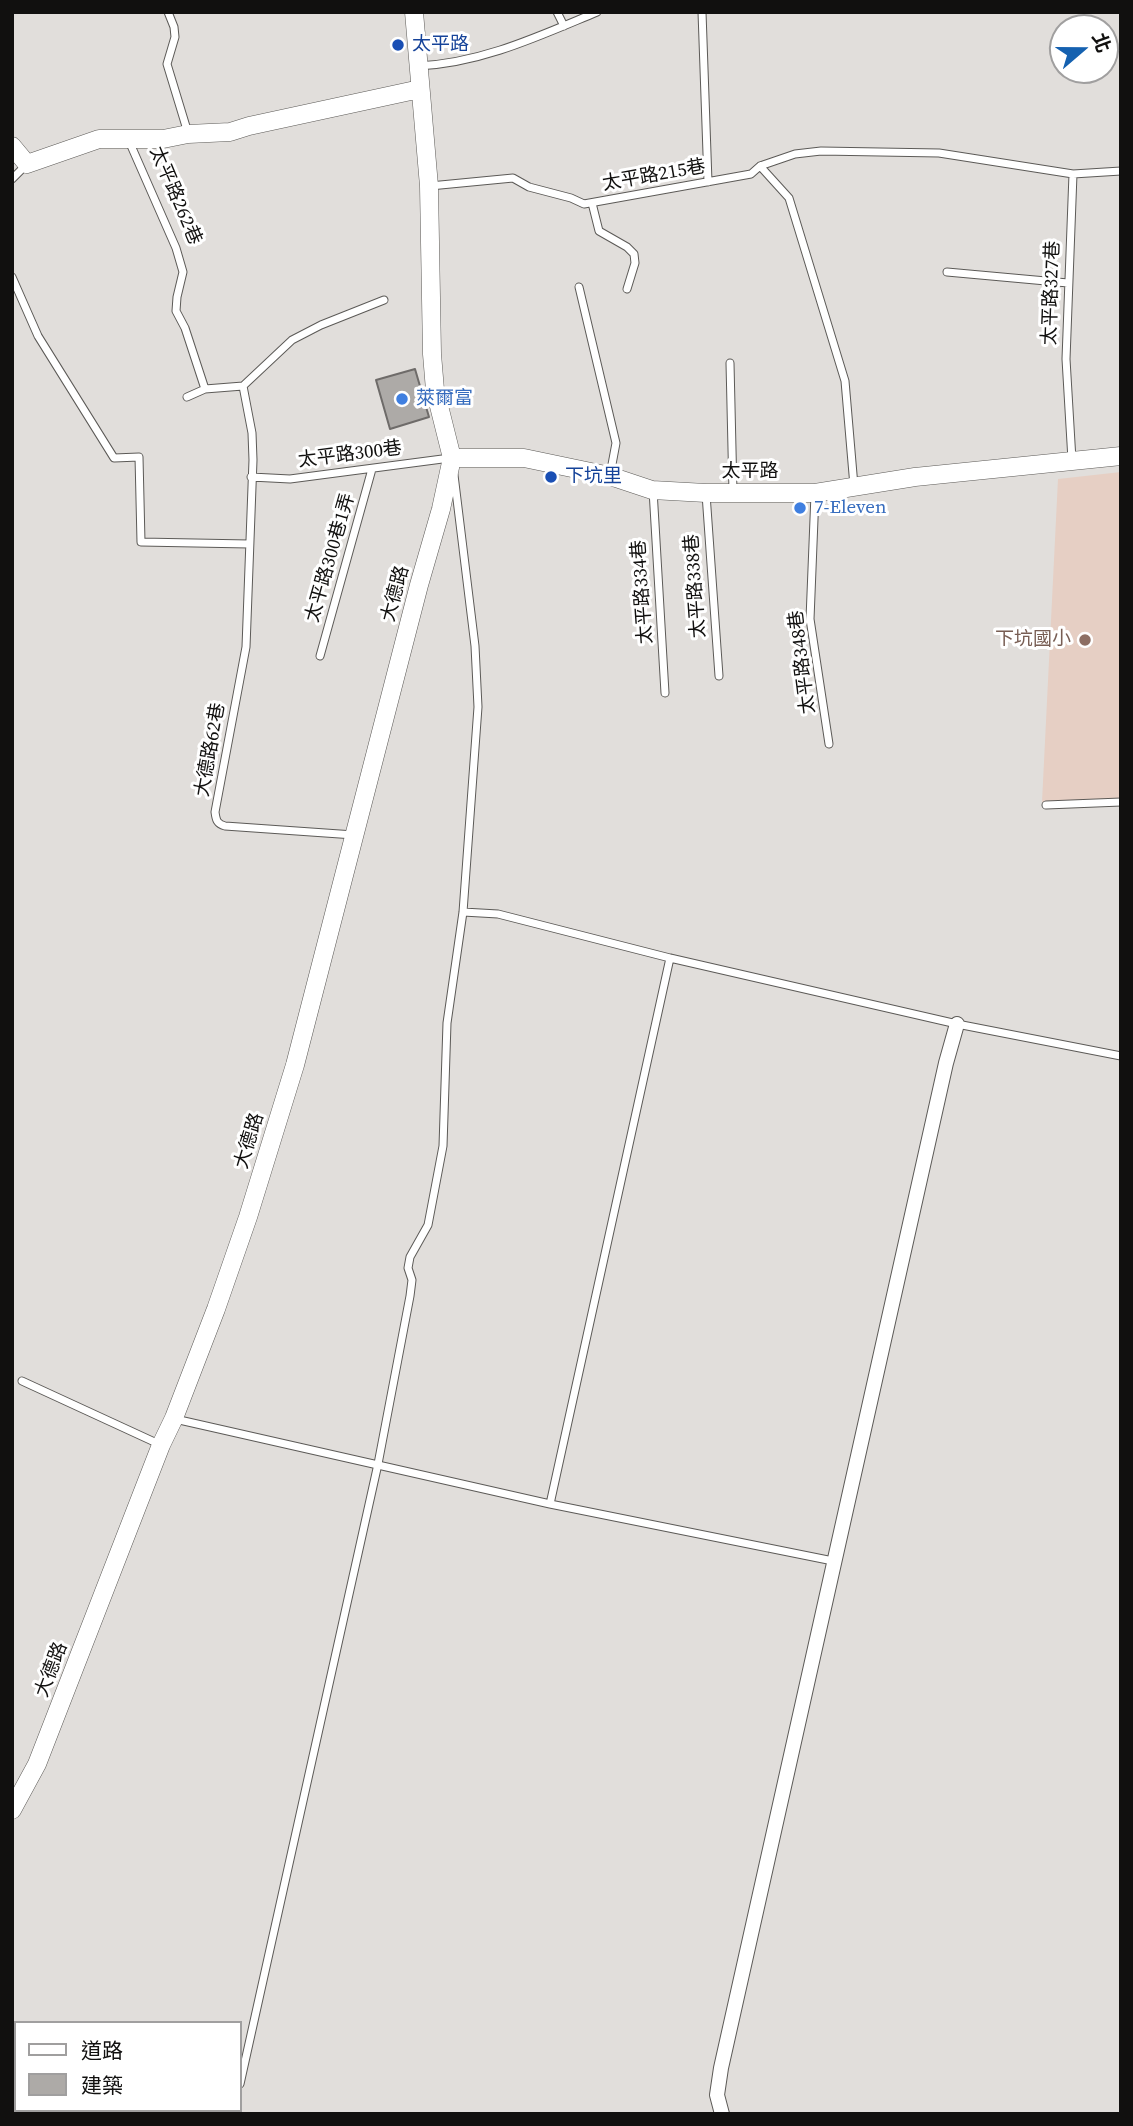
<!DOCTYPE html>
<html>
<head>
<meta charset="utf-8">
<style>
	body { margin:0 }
	#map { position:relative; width:1133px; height:2126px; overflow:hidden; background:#e1dedb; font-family:"Source Serif 4","Noto Sans TC",serif }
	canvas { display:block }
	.frame { position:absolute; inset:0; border:14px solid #11100f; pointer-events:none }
	.legend { position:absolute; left:14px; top:2021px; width:228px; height:91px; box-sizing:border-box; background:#fff; border:2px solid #a09f9f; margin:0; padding:9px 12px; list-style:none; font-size:21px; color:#11100f }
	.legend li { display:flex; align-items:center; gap:14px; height:35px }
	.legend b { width:35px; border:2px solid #a09f9f }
	.north { position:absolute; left:1049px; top:14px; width:70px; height:70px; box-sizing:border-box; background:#fff; border:2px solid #a09f9f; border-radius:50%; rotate:70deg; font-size:19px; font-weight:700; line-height:28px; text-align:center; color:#11100f }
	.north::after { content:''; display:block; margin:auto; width:24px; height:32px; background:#1561b0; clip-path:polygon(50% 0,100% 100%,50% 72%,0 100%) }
</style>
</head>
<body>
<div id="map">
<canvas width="1133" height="2126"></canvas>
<div class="frame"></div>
<ul class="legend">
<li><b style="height:9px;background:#fff"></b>道路</li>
<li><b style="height:19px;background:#adaaa7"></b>建築</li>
</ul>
<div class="north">北</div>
</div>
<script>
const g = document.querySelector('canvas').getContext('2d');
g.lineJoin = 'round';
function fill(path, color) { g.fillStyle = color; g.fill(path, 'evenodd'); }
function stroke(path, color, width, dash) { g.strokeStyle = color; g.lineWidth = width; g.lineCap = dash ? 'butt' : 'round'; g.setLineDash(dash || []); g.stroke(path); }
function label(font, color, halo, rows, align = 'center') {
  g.font = font + ' "Source Serif 4","Noto Sans TC",serif'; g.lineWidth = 6; g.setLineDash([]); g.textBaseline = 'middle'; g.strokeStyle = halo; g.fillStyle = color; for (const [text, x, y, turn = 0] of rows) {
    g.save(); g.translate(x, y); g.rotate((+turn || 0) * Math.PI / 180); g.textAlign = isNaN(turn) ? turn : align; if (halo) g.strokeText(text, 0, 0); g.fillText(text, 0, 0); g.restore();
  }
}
const education = new Path2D(`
	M1121 472V800L1042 802 1058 479Z`);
const building = new Path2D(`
	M415 369 429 417 390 429 376 380Z`);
const service = new Path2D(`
	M168 12 174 27 175 37 167 64 188 133
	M557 12 564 26
	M702 12 708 182
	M418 66C482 63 539 36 597 12
	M129 141 176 248 183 272 177 297 176 311 185 328 205 389
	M760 166 789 198 845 381 854 486
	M12 179 27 164
	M430 186 513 178 529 187 571 198 584 204 751 174 760 166 795 154 821 151 939 153 1073 174 1121 171
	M592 203 599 231 627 247 634 254 635 263 627 289
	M947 272 1068 283
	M12 277 38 336 114 458 139 457 141 542 249 544
	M579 287 616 443 610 475
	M730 363 733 492
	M243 386 252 433 253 460 246 647 215 812C216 820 217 824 225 826L354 835
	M187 397 205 389 243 386 292 340 321 325 384 300
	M1072 460 1066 359 1073 174
	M251 477 290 479 450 458
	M653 490 665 693
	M706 494 719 676
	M815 494 810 619 829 744
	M320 656 372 469
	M1046 805 1121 802
	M463 912 498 914 670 958 957 1024 1121 1056
	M22 1381 161 1445
	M175 1419 550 1504 833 1561
	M550 1504 670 958
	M240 2084 378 1464 410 1296 412 1280 408 1268 410 1257 428 1225 443 1146 447 1023 463 912 478 707 475 646 454 475
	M233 2114 234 2110`);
const minor = new Path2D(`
	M722 2114 717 2095 721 2068 946 1063 957 1024`);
const tertiary = new Path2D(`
	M12 146 27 164 99 139H163L188 134 230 132 249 126 420 89
	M452 458H524L610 476 652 490 706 493H815L915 477 1121 456
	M12 1810 37 1764 161 1445 174 1418 216 1309 248 1217 295 1065 419 585 441 509 452 458 435 390 432 354 429 186 414 12`);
const markers = [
	[398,45,7,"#1a4fb4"],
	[402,399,7,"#3f7fe0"],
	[551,477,7,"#1a4fb4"],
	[800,508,7,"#3f7fe0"],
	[1085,640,7,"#8d6e63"]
];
const transitNames = [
	["太平路",412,45],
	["下坑里",565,477]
];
const streetNames = [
	["太平路215巷",654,176,-10],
	["太平路262巷",175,196,67],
	["太平路327巷",1052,293,-88],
	["太平路300巷",350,455,-7],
	["太平路",750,472],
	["太平路300巷1弄",331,558,-74],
	["太平路338巷",696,586,-94],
	["太平路334巷",643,592,-94],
	["大德路",396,594,-75],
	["太平路348巷",803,662,-97],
	["大德路62巷",211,750,-80],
	["大德路",250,1141,-73],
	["大德路",52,1670,-69]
];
const shopNames = [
	["萊爾富",416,399],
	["7-Eleven",814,508]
];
const educationNames = [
	["下坑國小",1071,640]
];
fill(education, '#e6cfc4');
fill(building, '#adaaa7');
stroke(building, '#6e6b69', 2);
stroke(service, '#5c5a57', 9);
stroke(minor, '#5c5a57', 16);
stroke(tertiary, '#5c5a57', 19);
stroke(service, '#fff', 7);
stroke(minor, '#fff', 14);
stroke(tertiary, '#fff', 18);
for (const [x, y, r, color] of markers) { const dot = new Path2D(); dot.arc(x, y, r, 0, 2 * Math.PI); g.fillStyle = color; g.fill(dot); stroke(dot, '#fff', 2.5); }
label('19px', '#164399', '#fff', transitNames, 'left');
label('19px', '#11100f', '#fff', streetNames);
label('19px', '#366cbe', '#fff', shopNames, 'left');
label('19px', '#785e54', '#fff', educationNames, 'right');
</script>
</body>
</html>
